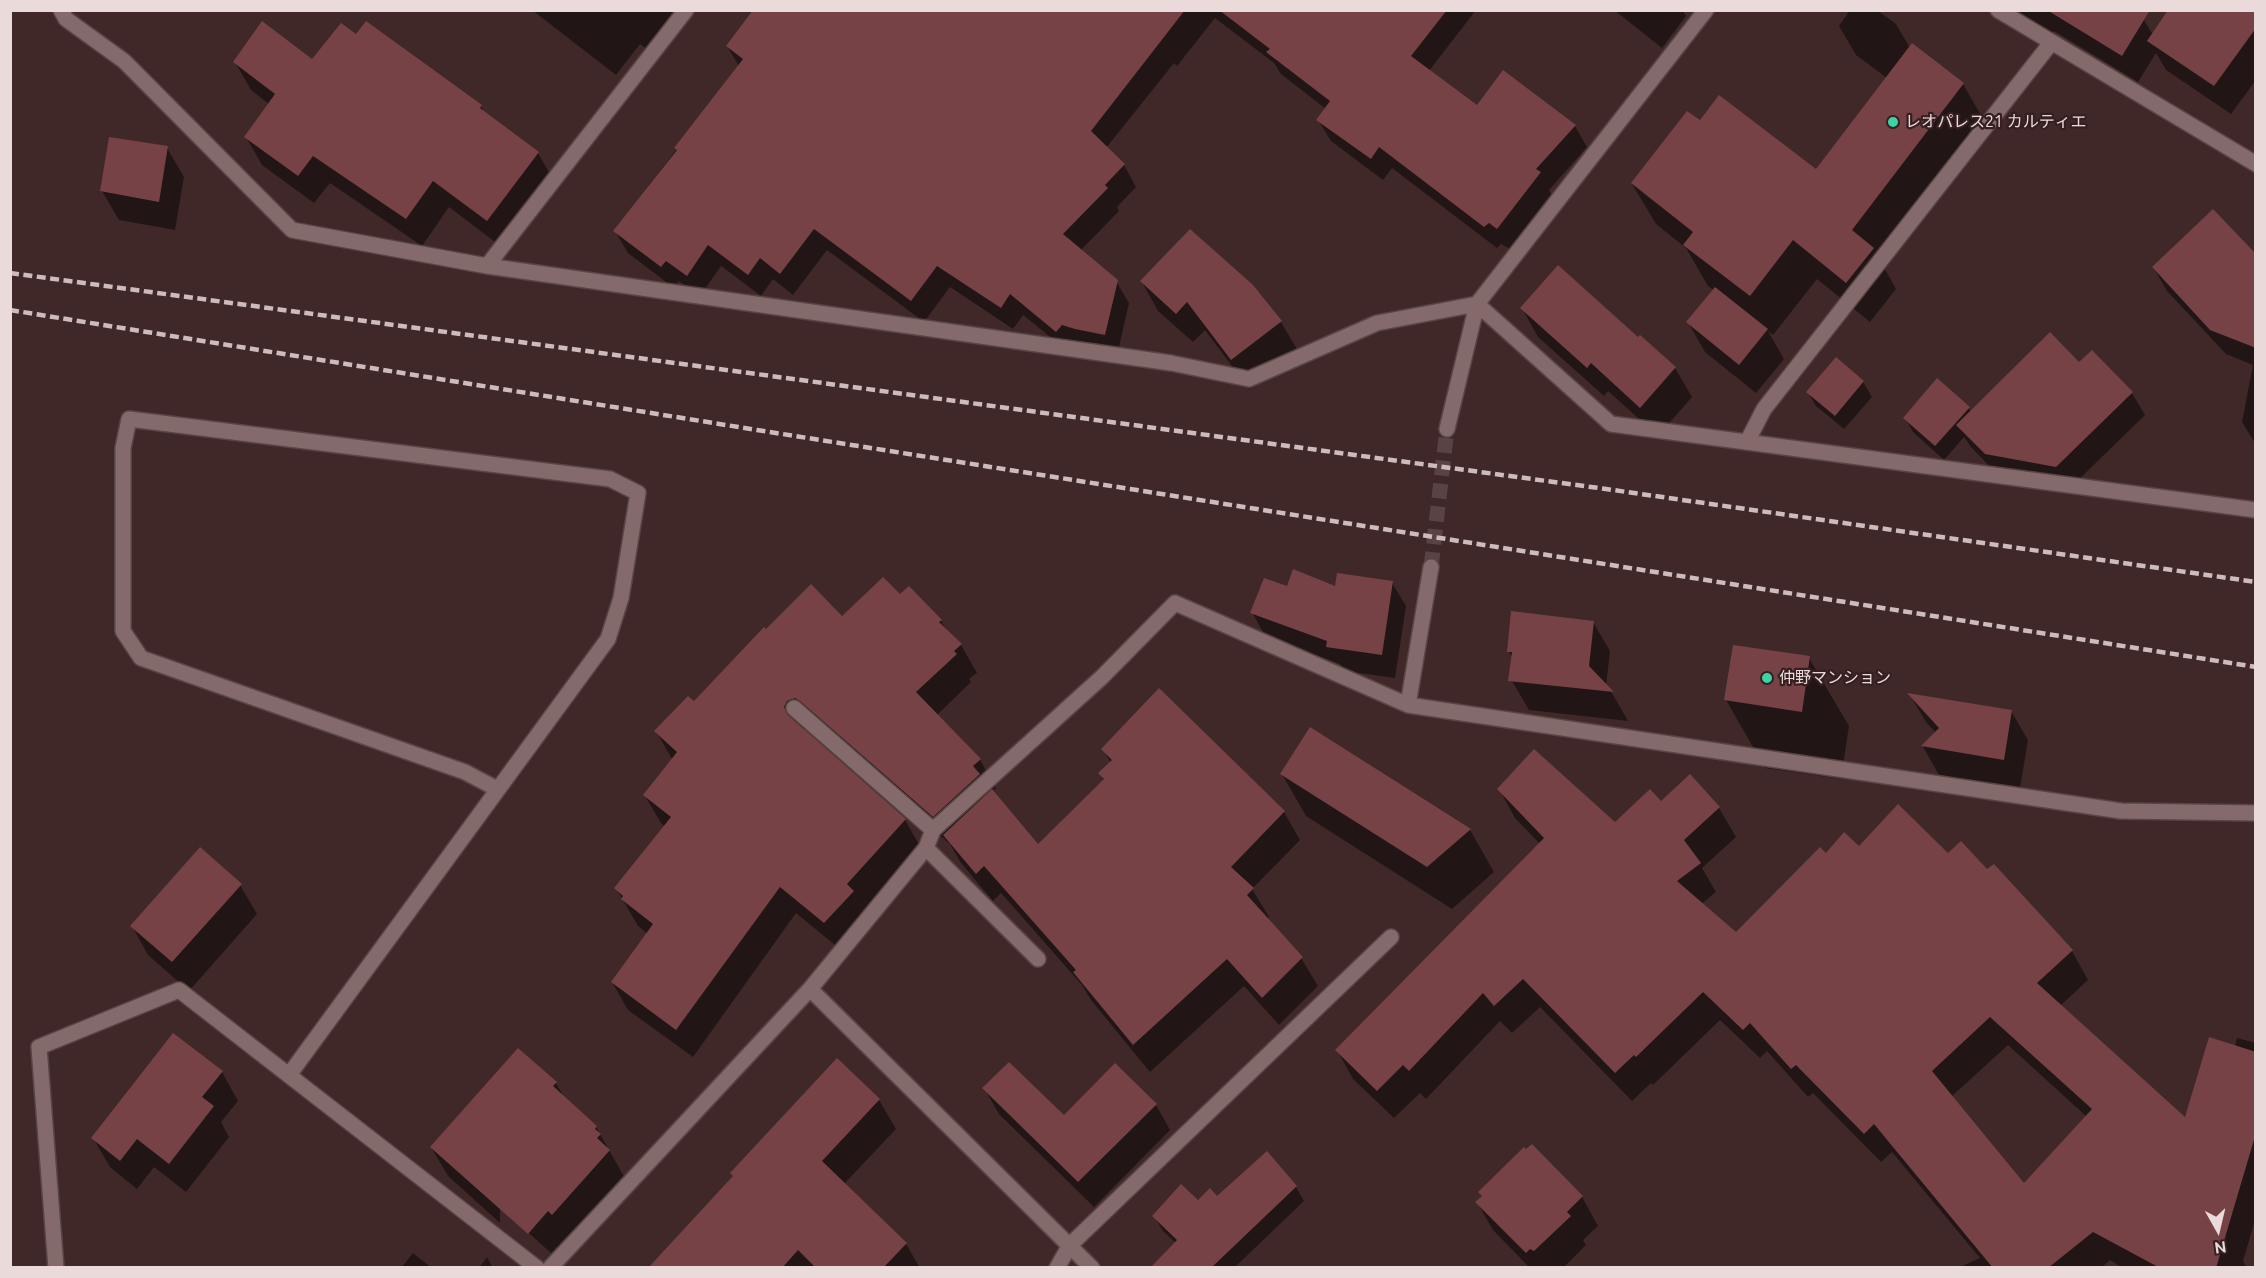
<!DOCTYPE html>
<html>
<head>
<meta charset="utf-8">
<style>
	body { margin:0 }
	#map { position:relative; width:2266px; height:1278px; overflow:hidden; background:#402829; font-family:Ubuntu,sans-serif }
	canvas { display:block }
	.frame { position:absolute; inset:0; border:12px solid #eadada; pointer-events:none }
	.north { position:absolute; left:2188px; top:1200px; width:60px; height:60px; -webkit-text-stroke:4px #351f20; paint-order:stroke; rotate:172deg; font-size:16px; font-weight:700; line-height:24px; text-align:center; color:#eadada }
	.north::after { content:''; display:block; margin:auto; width:21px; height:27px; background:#eadada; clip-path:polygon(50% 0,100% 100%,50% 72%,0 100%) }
</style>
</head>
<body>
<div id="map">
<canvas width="2266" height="1278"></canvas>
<div class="frame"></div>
<div class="north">N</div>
</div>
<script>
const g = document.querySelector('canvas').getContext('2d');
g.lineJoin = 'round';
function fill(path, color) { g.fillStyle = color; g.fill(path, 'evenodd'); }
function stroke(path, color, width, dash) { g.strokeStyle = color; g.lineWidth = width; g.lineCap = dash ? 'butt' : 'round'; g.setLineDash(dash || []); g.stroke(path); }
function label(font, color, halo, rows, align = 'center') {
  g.font = font + ' Ubuntu,"Noto Sans JP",sans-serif'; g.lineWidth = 4.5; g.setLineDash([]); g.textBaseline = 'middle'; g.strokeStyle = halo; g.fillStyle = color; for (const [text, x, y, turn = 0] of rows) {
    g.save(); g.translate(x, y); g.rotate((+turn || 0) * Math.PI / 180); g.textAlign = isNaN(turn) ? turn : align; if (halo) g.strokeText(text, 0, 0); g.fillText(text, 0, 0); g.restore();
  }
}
const shadow = new Path2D(`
	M532 10H686L652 53 640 44 616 75Z
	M755 10H1476L1429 71 1477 107 1575 126 1587 147 1549 190 1552 195 1510 249 1501 244 1497 248 1392 168 1383 180 1331 141 1318 120 1326 109 1281 74 1274 63 1215 18 1177 66 1174 63 1106 148 1124 165 1136 187 1117 207 1119 211 1081 250 1116 281 1129 303 1117 356 1069 352 1023 315 1013 329 950 287 924 322 827 250 793 295 773 279 761 296 721 266 700 296 679 281 674 288 628 253 615 231 739 66 727 46Z
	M1614 10H1682L1686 16 1662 48Z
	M1850 10H1877L1896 24 1910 48 1963 84 1986 124 1881 262 1896 289 1870 322 1817 279 1773 335 1768 331 1784 359 1756 393 1705 352 1688 322 1714 290 1708 286 1686 248 1656 224 1632 184 1701 123 1816 171 1887 78 1856 55 1839 26Z
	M2010 10H2130L2144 20 2153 35 2256 10V80L2231 114 2166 70 2156 53 2138 82 2054 31 2051 34Z
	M356 36 481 106 484 112 538 153 554 181 503 248 449 207 422 246 330 183 314 203 262 165 246 137 269 104 251 90 235 62 313 61Z
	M167 148 184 177 175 230 119 220 102 191Z
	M2256 256V445L2242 422 2253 365 2226 354 2167 291 2153 267Z
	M1142 282 1252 286 1281 322 1298 351 1249 389 1205 330 1193 342 1158 311Z
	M1522 308 1638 339 1675 368 1692 397 1658 436 1608 391 1604 396 1538 337Z
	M1837 359 1863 382 1872 397 1844 429 1816 406 1808 392Z
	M2079 364 2132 393 2145 415 2069 489 1999 476 1971 447 1964 437 1944 460 1913 432 1905 418 1969 408 1971 412Z
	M1392 583 1406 606 1395 678 1344 671 1340 664 1265 636 1252 612 1336 588Z
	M900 596 941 621 947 631 961 645 977 673 969 679 971 682 937 715 980 760 996 788 992 791 1038 846 1104 781 1100 774 1111 763 1103 749 1284 812 1300 840 1252 889 1269 917 1266 919 1301 958 1318 986 1279 1025 1244 986 1150 1072 1091 1000 1082 985 1001 893 993 901 961 863 950 844 818 728 806 726 803 731 905 820 921 848 863 911 868 919 841 950 796 913 693 1057 628 1010 612 982 648 934 638 926 616 888 665 827 661 823 645 796 672 759 656 731 694 703 766 631 842 618Z
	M1593 622 1610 651 1606 686 1612 693 1628 721 1529 710 1512 681 1513 659 1509 652Z
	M1809 658 1849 726 1841 779 1765 768 1726 700Z
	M1910 695 2011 711 2028 740 2020 788 1939 775 1923 747 1936 733 1926 722Z
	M1282 774 1470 830 1494 872 1452 909 1306 816Z
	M1690 776 1719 808 1736 837 1702 868 1716 892 1701 904 1736 934 1826 855 1859 848 1948 855 1987 871 2072 951 2088 980 2060 1006 2186 1120 2235 1047 2237 1038 2256 1043V1217L2243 1261 2247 1268H2123L2110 1260 2101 1268H1958L1980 1258 1892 1152 1881 1162 1813 1093 1808 1097 1767 1051 1760 1058 1720 1020 1653 1085 1651 1083 1632 1101 1540 1007 1512 1033 1500 1021 1426 1099 1420 1093 1394 1118 1353 1079 1337 1050 1540 844 1515 818 1499 789 1615 824 1661 803ZM2008 1045 2087 1117 2024 1185 1951 1097Z
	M240 885 257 914 189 991 148 955 132 926Z
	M837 1061 879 1100 896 1129 844 1184 906 1244 920 1268H650L734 1177Z
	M222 1072 238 1101 221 1122 229 1137 186 1192 154 1167 137 1189 110 1167 93 1138Z
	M556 1083 565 1099 596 1127 626 1180 569 1243 565 1239 552 1254 500 1207V1223L448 1176 431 1147Z
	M984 1088 1064 1117 1156 1105 1170 1130 1094 1207 999 1114Z
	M1296 1187 1304 1201 1234 1268H1152L1176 1243 1163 1231 1154 1216 1198 1202Z
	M1483 1197H1582L1598 1226 1583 1240 1586 1245 1563 1268H1530L1493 1230 1477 1202Z
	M413 1253 432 1268H401Z
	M487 1257 493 1268H479Z`);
const building = new Path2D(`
	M753 10H1185L1091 131 1125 164 1105 185 1108 188 1063 234 1118 280 1105 335 1075 329 1062 325 1056 332 1010 294 1001 308 937 266 911 301 814 229 780 274 760 258 748 275 708 245 687 276 666 261 661 267 613 231 677 150 674 148 743 59 726 46Z
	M1219 10H1447L1411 56 1477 105 1503 70 1576 125 1536 169 1541 172 1497 229 1489 223 1484 227 1379 147 1371 159 1316 120 1330 101 1266 52 1270 49Z
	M2047 10H2150L2122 56Z
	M2168 10H2256V28L2214 86 2147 41Z
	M262 21 312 59 341 23 356 34 366 21 482 105 480 108 539 152 487 221 433 181 406 219 313 156 298 176 244 137 275 94 233 62Z
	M1912 43 1964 83 1852 230 1874 248 1846 283 1793 240 1750 296 1683 245 1693 232 1631 183 1687 111 1700 120 1719 95 1816 169Z
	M109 137 168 146 159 202 100 191Z
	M2213 209 2256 254V348L2210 330 2152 267Z
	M1190 229 1253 285 1282 321 1231 360 1187 302 1176 314 1140 281Z
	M1558 265 1638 337 1640 335 1676 367 1640 408 1591 363 1587 368 1520 308Z
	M1715 287 1768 329 1739 365 1686 322Z
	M2050 332 2079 362 2092 350 2133 392 2056 467 1985 454 1956 425Z
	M1836 357 1864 381 1835 416 1806 392Z
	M1937 378 1970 407 1935 446 1903 418Z
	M1293 569 1335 586 1337 573 1393 581 1382 655 1326 647 1327 641 1250 613 1264 578 1287 586Z
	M883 577 900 594 909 586 942 620 939 622 962 644 954 651 957 654 916 692 981 759 973 766 980 774 933 817 800 701 795 698 787 701 784 707 788 715 906 819 847 884 854 891 824 923 780 887 676 1030 611 982 653 924 621 899 623 896 614 888 671 817 643 795 677 752 654 731 688 696 694 701 764 627 766 629 811 584 842 616Z
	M1511 611 1594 621 1589 666 1614 692 1508 681 1512 652H1507Z
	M1733 645 1810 656 1802 712 1724 700Z
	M1159 688 1285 811 1231 867 1254 888 1247 895 1303 957 1262 998 1227 959 1133 1045 1073 972 1076 970 984 866 976 874 943 835 992 789 1038 844 1104 779 1098 773 1112 760 1101 749Z
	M1907 693 2012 710 2004 760 1921 746 1939 728Z
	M1310 727 1471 829 1427 867 1280 774Z
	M1534 749 1615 822 1650 789 1661 801 1690 774 1720 807 1684 840 1701 863 1677 881 1736 932 1820 847 1826 853 1844 832 1859 846 1898 804 1948 853 1961 841 1987 869 1994 864 2073 950 2037 983 2185 1117 2209 1037 2256 1052V1133L2216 1268H2160L2093 1232 2048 1268H1993L1874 1124 1864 1134 1796 1065 1791 1069 1750 1023 1743 1030 1703 992 1636 1057 1634 1055 1615 1073 1523 979 1494 1006 1483 993 1409 1071 1403 1065 1377 1091 1335 1050 1544 838 1497 789ZM1990 1017 2092 1109 2024 1183 1932 1071Z
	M200 847 242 884 172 962 130 926Z
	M173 1033 223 1071 202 1097 214 1106 169 1164 137 1139 120 1161 91 1138Z
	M518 1048 557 1082 553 1086 597 1126 595 1129 601 1134 597 1138 610 1150 552 1215 548 1211 528 1234 430 1147Z
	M837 1058 880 1099 822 1161 907 1243 883 1268H816L798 1250 782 1268H648L733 1176 730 1173Z
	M1009 1062 1064 1115 1115 1063 1157 1104 1078 1182 982 1088Z
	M1532 1144 1583 1196 1567 1212 1571 1216 1534 1251 1530 1249 1526 1253 1475 1202 1482 1196 1478 1192 1524 1147 1526 1149Z
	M1267 1151 1297 1186 1211 1268H1150L1177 1240 1152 1216 1181 1184 1198 1200 1210 1188 1217 1196Z`);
const minorTunnel = new Path2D(`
	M1431 567 1447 429`);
const minor = new Path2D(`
	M61 10 66 19 124 61 292 230 487 266 1171 363 1249 379 1377 323 1477 304 1611 424 2256 510
	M1998 10 2256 164
	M487 266 686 10
	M1447 429 1477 304 1706 10
	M1747 442 1764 409 2051 43
	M1408 705 1431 567
	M794 708 933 830
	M926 848 1038 959
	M810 989 1092 1268
	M289 1075 608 639 621 598 638 493 610 479 129 419 123 448V631L141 658 465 772 497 789
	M56 1268 39 1047 179 990 537 1268
	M550 1268 810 989 926 848 933 830 1102 677 1175 603 1408 705 2121 811 2256 813
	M1057 1268 1070 1245 1391 937`);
const rail = new Path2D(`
	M10 273 1606 489 2256 582
	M10 310 757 430 2256 667`);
const markers = [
	[1893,122,6,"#3cd4a4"],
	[1767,678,6,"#3cd4a4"]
];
const poiNames = [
	["レオパレス21 カルティエ",1905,122],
	["仲野マンション",1779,678]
];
fill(shadow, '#0007');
fill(building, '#764245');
stroke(minorTunnel, '#5a4344', 15, [15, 8]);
stroke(minor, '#594546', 18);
stroke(minor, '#856a6b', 15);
stroke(rail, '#cebcbd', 4.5, [9, 4.5]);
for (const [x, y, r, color] of markers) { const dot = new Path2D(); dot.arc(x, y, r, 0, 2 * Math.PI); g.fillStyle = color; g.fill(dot); stroke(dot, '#351f20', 2); }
label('16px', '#eadada', '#351f20', poiNames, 'left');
</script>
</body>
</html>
